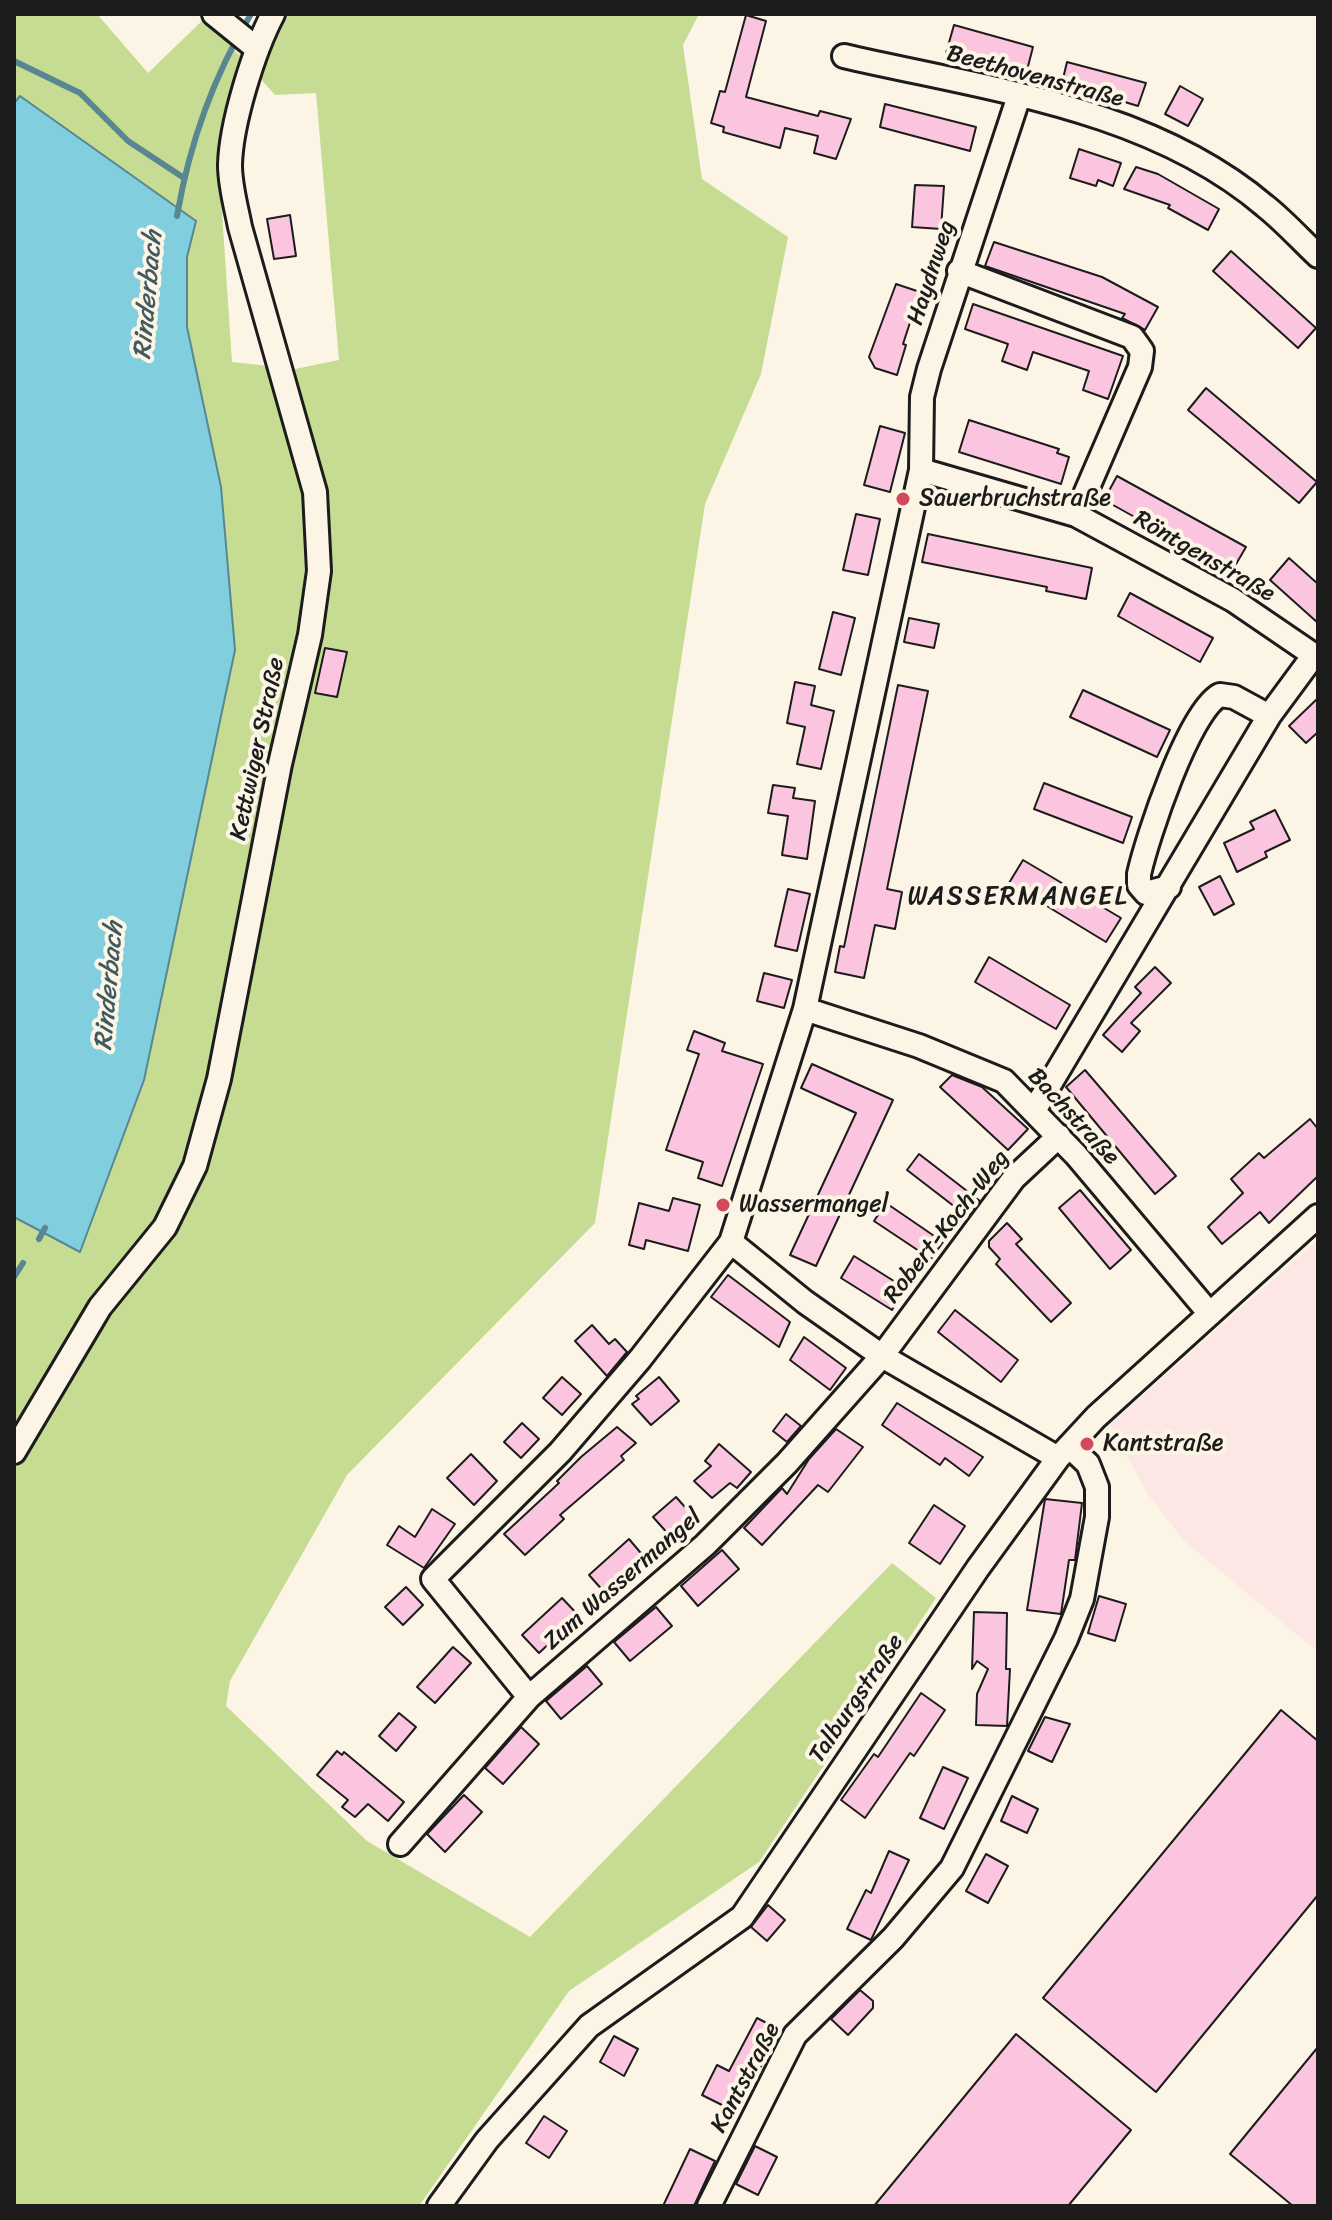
<!DOCTYPE html>
<html>
<head>
<meta charset="utf-8">
<style>
	body { margin:0 }
	#map { position:relative; width:1332px; height:2220px; overflow:hidden; background:#fcf5e5; font-family:Sriracha,sans-serif }
	canvas { display:block }
	.frame { position:absolute; inset:0; border:16px solid #1c1c1c; pointer-events:none }
</style>
</head>
<body>
<div id="map">
<canvas width="1332" height="2220"></canvas>
<div class="frame"></div>
</div>
<script>
const g = document.querySelector('canvas').getContext('2d');
g.lineJoin = 'round';
function fill(path, color) { g.fillStyle = color; g.fill(path, 'evenodd'); }
function stroke(path, color, width, dash) { g.strokeStyle = color; g.lineWidth = width; g.lineCap = dash ? 'butt' : 'round'; g.setLineDash(dash || []); g.stroke(path); }
function label(font, color, halo, rows, align = 'center') {
  g.font = font + ' Sriracha,sans-serif'; g.lineWidth = 8; g.setLineDash([]); g.textBaseline = 'middle'; g.strokeStyle = halo; g.fillStyle = color; for (const [text, x, y, turn = 0] of rows) {
    g.save(); g.translate(x, y); g.rotate((+turn || 0) * Math.PI / 180); g.textAlign = isNaN(turn) ? turn : align; if (halo) g.strokeText(text, 0, 0); g.fillText(text, 0, 0); g.restore();
  }
}
const built = new Path2D(`
	M1318 1240V1652L1184 1541 1147 1493 1110 1424Z`);
const green = new Path2D(`
	M14 14H97L148 73 205 18 239 55 263 14H699L683 45 702 179 788 237 761 374 705 504 595 1223 347 1475 230 1681 226 1706 367 1841 530 1937 892 1563 936 1598 759 1862 569 1991 419 2206H14V1217L80 1251 144 1080 235 650 221 487 187 327V257L196 221 20 96 14 103ZM242 58 275 95 316 93 339 360 295 369 232 362 219 168Z`);
const water = new Path2D(`
	M20 96 196 221 187 257V327L221 487 235 650 144 1080 80 1252 14 1217V103Z`);
const stream = new Path2D(`
	M14 61 80 93 128 141 184 178
	M177 216C189 146 214 75 251 14
	M39 1239 45 1228
	M14 1277 23 1263`);
const building = new Path2D(`
	M746 15 766 21 746 97 818 116 820 111 851 119 836 159 814 153 818 136 785 128 780 148 723 132 724 127 711 123 720 91 725 92Z
	M954 25 1033 47 1026 74 946 53Z
	M1067 62 1146 83 1138 106 1062 83Z
	M1180 86 1203 99 1188 126 1165 114Z
	M885 104 976 127 970 151 880 127Z
	M1079 149 1121 163 1113 186 1098 180 1096 186 1070 178Z
	M1136 167 1158 174 1219 209 1208 230 1168 208 1170 205 1124 189Z
	M915 185 944 186 941 229 912 227Z
	M290 215 296 256 274 259 267 219Z
	M994 242 1102 277 1158 307 1145 330 1122 318 1125 314 985 266Z
	M1231 251 1316 328 1298 348 1213 271Z
	M896 284 920 292 903 344 906 345 897 375 875 368 869 357Z
	M973 304 1123 356 1108 399 1083 390 1089 371 1033 352 1027 370 1002 361 1008 344 965 329Z
	M1206 388 1317 482 1299 503 1188 410Z
	M969 420 1059 449 1057 453 1069 457 1061 484 959 452Z
	M880 426 905 433 890 492 864 485Z
	M1117 476 1246 547 1232 571 1104 500Z
	M856 514 880 519 868 575 843 570Z
	M928 534 1092 568 1086 599 1046 591 1047 587 922 562Z
	M1289 558 1318 584V623L1270 580Z
	M1130 593 1213 638 1200 662 1118 616Z
	M833 612 855 618 841 675 819 669Z
	M909 618 939 624 934 648 904 642Z
	M325 648 347 652 337 697 315 693Z
	M795 682 815 686 811 705 834 711 821 769 797 764 805 727 787 723Z
	M898 685 928 691 887 889 902 892 895 929 875 925 864 978 835 972 840 946 844 947Z
	M1083 690 1170 730 1157 757 1070 717Z
	M1318 698V732L1306 743 1289 726Z
	M1044 783 1132 817 1123 843 1034 809Z
	M773 785 795 788 793 798 815 801 807 859 782 855 788 816 768 813Z
	M1275 810 1290 840 1265 852 1267 857 1237 872 1224 843 1254 829 1250 822Z
	M1023 860 1121 918 1106 942 1009 883Z
	M1220 876 1234 904 1214 915 1199 887Z
	M788 889 810 894 797 951 775 946Z
	M989 957 1070 1005 1056 1029 975 982Z
	M1155 967 1171 983 1131 1023 1140 1031 1122 1052 1103 1035 1141 993 1135 987Z
	M764 973 792 980 784 1008 757 1001Z
	M694 1031 725 1043 722 1051 763 1064 722 1186 698 1178 703 1162 666 1150 699 1054 687 1050Z
	M812 1064 893 1100 816 1266 790 1255 856 1113 801 1088Z
	M1085 1070 1176 1176 1155 1194 1066 1087Z
	M952 1075 982 1087 1028 1129 1008 1150 940 1087Z
	M1310 1119 1318 1129V1176L1269 1223 1260 1212 1222 1244 1208 1227 1243 1193 1231 1179 1259 1153 1264 1158Z
	M919 1154 980 1201 968 1217 907 1170Z
	M1080 1190 1131 1250 1110 1269 1059 1208Z
	M673 1198 700 1205 688 1251 646 1240 644 1249 629 1245 639 1203 669 1211Z
	M886 1203 943 1242 931 1259 874 1221Z
	M1007 1223 1022 1239 1016 1244 1071 1303 1051 1322 996 1264 1000 1259 989 1247V1241Z
	M854 1256 905 1288 892 1310 841 1278Z
	M728 1275 790 1322 779 1347 711 1297Z
	M955 1310 1018 1360 1001 1382 938 1332Z
	M592 1325 609 1344 615 1339 627 1352 607 1376 575 1341Z
	M804 1337 846 1368 830 1390 790 1360Z
	M562 1377 581 1394 562 1415 543 1398Z
	M659 1377 679 1401 651 1425 632 1404 639 1399 636 1396Z
	M897 1403 983 1457 969 1476 945 1458 940 1465 882 1425Z
	M786 1414 801 1426 787 1442 773 1431Z
	M522 1423 539 1439 521 1458 504 1442Z
	M617 1427 636 1443 621 1456 624 1460 560 1515 564 1519 525 1555 504 1534 559 1483 557 1481 581 1457Z
	M836 1429 863 1447 828 1492 818 1485 762 1545 744 1528 782 1488 787 1494 809 1459Z
	M719 1444 751 1472 737 1488 730 1483 712 1498 694 1481 711 1466 705 1461Z
	M471 1454 497 1481 474 1505 447 1478Z
	M676 1497 693 1516 670 1536 653 1517Z
	M1045 1499 1082 1503 1075 1560H1069L1061 1614 1027 1610Z
	M934 1505 965 1526 940 1564 909 1543Z
	M432 1509 455 1524 424 1568 387 1545 399 1526 415 1537Z
	M629 1539 645 1558 605 1593 589 1575Z
	M722 1550 739 1569 698 1606 681 1586Z
	M406 1587 423 1605 403 1625 385 1607Z
	M1099 1596 1126 1604 1115 1641 1088 1633Z
	M562 1598 579 1616 539 1653 522 1635Z
	M656 1607 672 1626 630 1661 614 1642Z
	M974 1612 1007 1613 1006 1669H1010L1007 1726 976 1725 977 1694 988 1669 977 1661 972 1669Z
	M453 1647 471 1663 435 1703 417 1687Z
	M587 1666 602 1684 561 1719 546 1701Z
	M921 1693 945 1710 914 1756 910 1753 865 1818 841 1800 874 1754 878 1757Z
	M1281 1710 1318 1741V1895L1156 2092 1043 1998Z
	M399 1713 416 1727 396 1751 379 1736Z
	M1045 1717 1070 1724 1052 1762 1028 1751Z
	M521 1727 539 1744 503 1784 485 1768Z
	M337 1751 342 1755 344 1752 404 1802 388 1821 368 1804 355 1817 342 1807 348 1800 317 1775Z
	M943 1767 968 1778 944 1829 920 1818Z
	M464 1795 482 1812 445 1852 427 1834Z
	M1012 1796 1038 1809 1027 1833 1001 1821Z
	M889 1851 909 1860 871 1940 847 1929 866 1890 871 1893Z
	M986 1854 1008 1866 988 1903 966 1891Z
	M768 1905 785 1920 767 1941 751 1927Z
	M860 1990 873 2001V2008L848 2035 831 2019Z
	M757 2018 780 2030 760 2068 752 2064 730 2109 702 2095 717 2065 729 2071Z
	M1016 2034 1131 2130 1068 2206H874Z
	M614 2036 638 2049 624 2076 600 2062Z
	M1318 2047V2206H1293L1230 2154Z
	M544 2116 567 2131 549 2158 526 2143Z
	M755 2146 777 2157 758 2195 736 2184Z
	M690 2149 715 2161 706 2180 694 2206H663Z`);
const minor = new Path2D(`
	M214 14 256 48
	M844 56C986 89 1150 108 1265 206 1284 221 1301 240 1318 256
	M959 271 1132 337 1142 351 1140 367 1076 515
	M921 470 1076 515 1233 600 1318 658
	M1169 887 1146 893 1139 885V874C1147 838 1189 711 1220 695L1234 697 1269 716
	M805 1009 919 1046 1004 1081 1076 1155 1210 1314
	M1035 1109 1269 716 1314 655
	M731 1242 805 1302 882 1356 1058 1458
	M14 1452 100 1307 165 1227 195 1166 219 1079 280 764 310 635 319 571 315 492 240 227C236 206 230 186 230 165 231 123 254 50 273 14
	M529 1697 433 1579 560 1452 640 1359 731 1242 805 1009 921 470 922 397 929 369 1019 96
	M400 1844 529 1697 705 1545 787 1463 882 1356 1014 1178 1059 1136
	M439 2206 487 2140 589 2026 742 1917 978 1568 1058 1458 1096 1417 1318 1216
	M709 2206 795 2035 893 1938 952 1868 1066 1639 1082 1599 1097 1517V1487L1088 1464 1069 1446`);
const markers = [
	[903,499,8,"#d1495b"],
	[723,1205,8,"#d1495b"],
	[1087,1444,8,"#d1495b"]
];
const streetNames = [
	["Beethovenstraße",1035,77,15],
	["Haydnweg",932,273,-72],
	["Röntgenstraße",1204,557,30],
	["Kettwiger Straße",258,749,-78],
	["Bachstraße",1073,1117,47],
	["Robert-Koch-Weg",947,1227,-52],
	["Zum Wassermangel",623,1580,-41],
	["Talburgstraße",857,1699,-56],
	["Kantstraße",746,2078,-62]
];
const poiNames = [
	["Sauerbruchstraße",919,499],
	["Wassermangel",739,1205],
	["Kantstraße",1103,1444]
];
const waterNames = [
	["Rinderbach",149,295,-85],
	["Rinderbach",110,986,-85]
];
const neighbourhoodNames = [
	["WASSERMANGEL",1018,897]
];
fill(built, '#fce7e4');
fill(green, '#c5dc92');
fill(water, '#81cedf');
stroke(water, '#598791', 2);
stroke(stream, '#598791', 6);
fill(building, '#fbc5e0');
stroke(building, '#1c1c1c', 2);
stroke(minor, '#1c1c1c', 28);
stroke(minor, '#fcf5e5', 22);
for (const [x, y, r, color] of markers) { const dot = new Path2D(); dot.arc(x, y, r, 0, 2 * Math.PI); g.fillStyle = color; g.fill(dot); stroke(dot, '#fcf5e5', 3); }
label('24px', '#1c1c1c', '#fcf5e5', streetNames);
label('24px', '#1c1c1c', '#fcf5e5', poiNames, 'left');
label('italic 26px', '#3f5a60', '#fcf5e5', waterNames);
g.letterSpacing = '2px';
label('26px', '#1c1c1c', '#fcf5e5', neighbourhoodNames);
g.letterSpacing = '0px';
</script>
</body>
</html>
